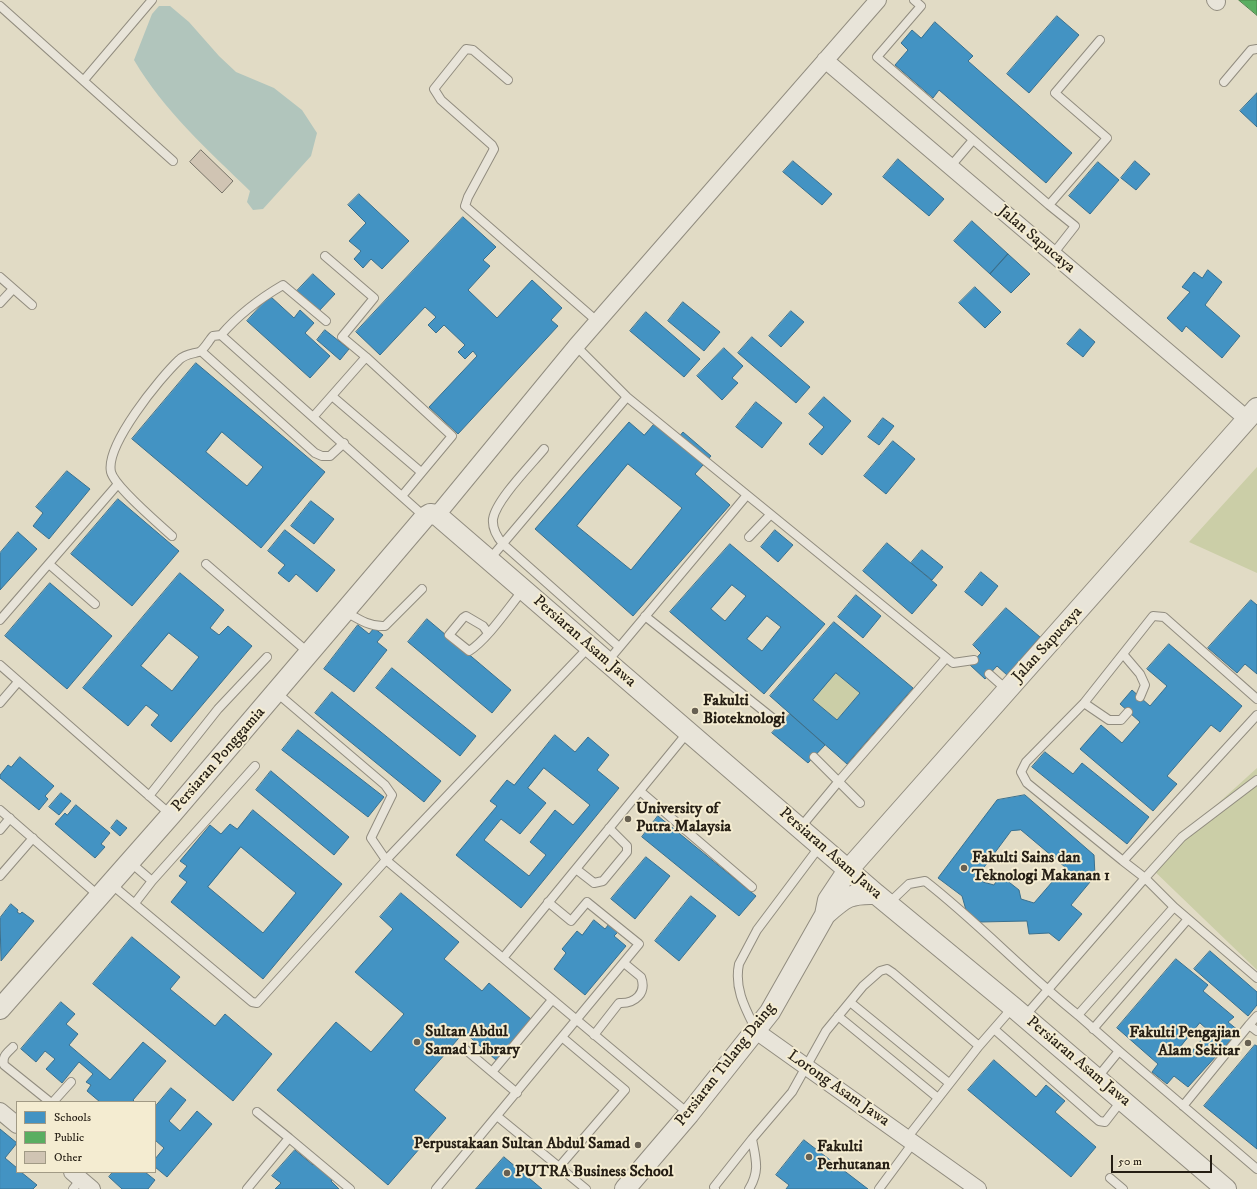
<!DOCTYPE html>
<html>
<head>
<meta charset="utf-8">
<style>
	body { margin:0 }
	#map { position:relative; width:1257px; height:1189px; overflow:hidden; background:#e1dbc5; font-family:"IM FELL DW Pica",serif }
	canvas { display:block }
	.legend { position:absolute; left:16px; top:1101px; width:140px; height:72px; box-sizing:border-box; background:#f4ecd1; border:1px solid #a19a85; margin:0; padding:5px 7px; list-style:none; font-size:12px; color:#251e14 }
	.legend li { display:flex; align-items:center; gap:8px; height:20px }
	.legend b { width:20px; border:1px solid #a19a85 }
	.scale { position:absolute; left:1111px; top:1155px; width:101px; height:18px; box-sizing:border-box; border:2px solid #251e14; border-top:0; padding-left:5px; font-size:12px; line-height:14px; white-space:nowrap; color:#251e14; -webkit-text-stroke:3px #f4ecd1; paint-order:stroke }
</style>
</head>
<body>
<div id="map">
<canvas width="1257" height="1189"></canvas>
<ul class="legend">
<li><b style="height:11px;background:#4393c3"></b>Schools</li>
<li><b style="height:11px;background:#5aae61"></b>Public</li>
<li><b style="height:11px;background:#d0c4b3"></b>Other</li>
</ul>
<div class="scale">50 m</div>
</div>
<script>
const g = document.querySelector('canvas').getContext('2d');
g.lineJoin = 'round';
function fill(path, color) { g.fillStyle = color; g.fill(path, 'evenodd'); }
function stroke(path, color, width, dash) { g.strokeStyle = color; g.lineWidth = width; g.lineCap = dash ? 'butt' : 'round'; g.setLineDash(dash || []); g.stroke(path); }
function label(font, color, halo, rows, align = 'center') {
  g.font = font + ' "IM FELL DW Pica",serif'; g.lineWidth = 4; g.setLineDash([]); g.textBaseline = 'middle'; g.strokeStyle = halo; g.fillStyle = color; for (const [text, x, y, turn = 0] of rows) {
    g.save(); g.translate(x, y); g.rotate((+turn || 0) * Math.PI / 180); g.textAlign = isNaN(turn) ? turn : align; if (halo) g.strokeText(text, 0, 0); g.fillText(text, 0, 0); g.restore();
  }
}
const green = new Path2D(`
	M1257 467V573L1189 542Z
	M836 673 860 693 837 720 813 700Z
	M1257 768V970L1149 866Z`);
const water = new Path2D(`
	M159 6H170L189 22 219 56 236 72 274 88 302 110 317 133 311 156 263 209 253 210 247 202 250 191C208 150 164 111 134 60L152 14Z`);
const schools = new Path2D(`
	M1057 16 1079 35 1029 93 1007 74Z
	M935 22 973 56 968 61 1072 153 1046 183 939 90 933 98 895 65 908 50 901 43 912 30 921 38Z
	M1257 93V127L1240 111Z
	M898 159 944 199 929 216 883 177Z
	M793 161 832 194 822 205 783 172Z
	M1135 161 1150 174 1136 190 1121 178Z
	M1098 162 1119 180 1090 214 1069 196Z
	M359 194 409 241 382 269 371 259 363 268 354 259 361 251 349 241 366 223 348 205Z
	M463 217 496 247 483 260 490 266 468 290 497 318 532 280 562 308 551 320 558 326 458 434 429 407 477 356 473 351 465 359 458 352 465 345 444 325 436 333 428 325 436 317 425 307 380 355 356 332Z
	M972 221 1008 254 990 274 954 241Z
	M1008 254 1030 274 1011 293 990 274Z
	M1208 270 1222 282 1205 305 1240 336 1222 358 1186 326 1182 332 1167 318 1190 292 1182 287 1194 272 1202 278Z
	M313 274 335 294 318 312 296 292Z
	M975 287 1001 312 985 328 959 303Z
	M270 296 294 318 300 310 314 323 305 333 330 356 310 378 247 321Z
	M683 302 720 332 704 351 668 321Z
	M791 311 804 322 781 347 769 336Z
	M646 312 700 359 684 377 630 331Z
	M1080 329 1095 342 1083 357 1067 344Z
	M325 330 349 349 340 360 317 340Z
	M752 337 810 387 796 403 738 353Z
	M724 348 743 366 732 378 738 383 722 400 697 376Z
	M196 363 325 472 261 548 132 439ZM222 432 263 467 247 486 206 452Z
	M824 397 851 421 822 455 809 444 824 427 809 414Z
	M756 402 782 423 762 448 736 427Z
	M883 418 894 426 879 445 868 437Z
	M657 421 677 439 683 432 711 456 695 474 730 505 633 616 535 529 629 422 644 435ZM628 464 682 508 631 570 577 526Z
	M893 441 915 459 886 494 864 476Z
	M67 471 90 489 49 539 33 526 43 513 36 507Z
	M118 499 179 551 132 606 71 554Z
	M311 501 334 519 314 544 291 526Z
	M285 530 335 570 317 592 296 574 289 582 278 573 285 565 268 551Z
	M775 530 793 545 778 562 761 547Z
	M18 532 37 549 0 590V553Z
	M887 543 937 585 912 614 863 571Z
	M730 544 825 624 764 694 670 612ZM732 585 746 596 725 621 711 609ZM767 616 781 627 762 651 747 639Z
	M922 550 943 567 932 580 911 563Z
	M981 572 998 586 982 606 965 592Z
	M180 573 224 610 210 628 219 635 228 626 252 646 171 742 151 725 159 715 146 705 128 726 83 688ZM169 633 199 657 172 691 141 666Z
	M50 583 112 636 67 689 5 636Z
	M856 595 881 616 863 638 838 617Z
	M1251 600 1257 605V674L1245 664 1237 673 1208 648Z
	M1006 608 1040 637 1007 675 997 666 985 679 970 665 981 653 973 645Z
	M427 619 511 690 492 713 408 642Z
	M834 622 913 688 847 764 770 696ZM836 673 860 693 837 720 813 700Z
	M358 625 369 634 374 628 383 635 377 642 387 650 354 692 324 669Z
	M1169 644 1242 706 1220 732 1211 725 1167 776 1177 784 1153 811 1080 749 1101 725 1122 743 1140 722 1120 704 1132 690 1150 706 1167 686 1147 669Z
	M392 668 476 736 460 756 376 688Z
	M332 692 441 781 424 802 315 713Z
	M790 714 825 745 808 763 772 733Z
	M298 730 384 797 368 817 282 750Z
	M555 735 575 752 588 737 609 755 597 770 619 788 521 908 456 855 497 806 490 801 507 780 514 785ZM544 768 590 805 573 825 555 810 530 842 546 855 529 876 484 840 501 819 520 834 546 803 528 788Z
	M1045 752 1073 774 1082 763 1149 817 1127 844 1032 767Z
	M20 757 54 786 45 796 48 799 39 810 0 778V775L8 765 11 767Z
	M271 771 349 837 334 855 256 790Z
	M61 793 71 801 59 815 49 807Z
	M1025 795 1094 855 1095 876 1071 905 1082 914 1059 941 1049 933 1029 934 1027 921 980 922 966 910 962 896 938 878 997 800ZM1021 830 1065 867 1034 903 1021 899 1019 890 1000 875 994 885 983 882 982 870 1011 831Z
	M76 805 110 833 101 844 105 847 95 858 55 824 65 813 67 815Z
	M253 810 342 884 263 979 171 902 187 882 179 876 187 866 180 861 210 825 221 834 230 824 237 829ZM241 847 296 893 263 933 208 887Z
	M658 816 756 896 739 916 642 837Z
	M117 820 127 828 120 836 111 828Z
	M646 857 670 876 635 919 611 899Z
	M401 893 459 942 444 959 482 991 489 983 531 1019 496 1060 464 1032 414 1090 446 1118 388 1185 277 1090 336 1022 371 1052 404 1014 355 972 393 929 380 917Z
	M691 896 716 916 679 961 655 941Z
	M11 904 18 910 17 912 20 914 22 912 34 921 1 961 0 918Z
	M594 920 605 929 609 924 618 932 614 936 626 946 585 995 554 969 566 953 562 949 577 931 582 935Z
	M132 937 180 977 170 989 215 1026 225 1014 272 1054 233 1101 93 984Z
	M1210 951 1257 992V1005L1248 1016 1194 969Z
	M1176 959 1208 985 1203 991 1234 1017 1228 1022 1239 1031 1188 1087 1174 1076 1167 1084 1152 1072 1158 1064 1117 1028ZM1200 1023 1209 1031 1187 1057 1178 1050Z
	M61 1002 75 1014 66 1024 78 1034 69 1045 110 1080 143 1042 166 1061 133 1100 135 1102H100L87 1091 91 1085 86 1082 93 1074 79 1062 62 1083 46 1069 55 1059 45 1051 36 1062 21 1049Z
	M1255 1045 1257 1046V1149L1204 1106Z
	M994 1060 1036 1097 1046 1085 1065 1101 1055 1112 1096 1147 1071 1177 968 1090Z
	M171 1088 186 1100 169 1121 180 1131 197 1111 212 1124 167 1177 155 1167V1159L164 1148 155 1140V1107Z
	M0 1129 17 1143 5 1158 17 1168V1172H21L37 1185 33 1189H0Z
	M804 1140 868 1189H786L789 1185 776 1175Z
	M295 1150 313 1165 317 1161 335 1176 331 1181 339 1189H275L281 1183 272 1176Z
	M504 1157 542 1189H476Z
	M113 1172H145L155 1180 148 1189H122L109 1177Z`);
const public = new Path2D(`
	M1239 0H1257V15Z`);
const building = new Path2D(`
	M201 150 233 181 222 193 190 162Z`);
const service = new Path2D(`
	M914 0 921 6 877 57 1049 205 1107 138 1055 93 1100 40
	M0 6 173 161
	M84 80 152 0
	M508 80 473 50 466 49 434 89 441 100 492 145 494 149 468 197 465 206 598 322
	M1224 82 1251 50 1257 49
	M950 167 973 140
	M1049 205 1075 226 1053 254
	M325 256 374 298 342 337 366 357
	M0 277 32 305
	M0 303 13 289
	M221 335C240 313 259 299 283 285L326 321
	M576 346 627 397 953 663 974 660
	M201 351 315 453 322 456H330L344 443
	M332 396 421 472
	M314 416 366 357 452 436 402 496
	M544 449C531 465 496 500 493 519 492 529 497 537 503 544L619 647
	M172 536C159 524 115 487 111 472 105 445 160 378 179 360 185 354 192 354 199 352 204 350 209 340 213 336L221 335 425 517
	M749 537 770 515
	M489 560 627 397
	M49 564 95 604
	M206 564 310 654
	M346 612C358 619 370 627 385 626L422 589
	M645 616 780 724
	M0 620 118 484
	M488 633 483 626 466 616 463 618 449 635 469 651C487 640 509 607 523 590
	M1123 654 1140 674 1145 685 1140 697
	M607 662 747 495
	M0 665 171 815
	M989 674 1007 690
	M277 693 385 785 392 795 371 838 386 860 689 1114
	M0 703 18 682
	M1084 703 1109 720H1121L1128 712
	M814 757 860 803
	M1257 780 1182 837 1145 878 1174 907 1257 978
	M640 791 752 887
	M149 796 218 709 267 657
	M0 810 99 896
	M800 828 839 781 946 658
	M0 830 10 818
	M1123 861 1027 783 1021 772 1026 762 1084 703 1153 616 1164 617 1257 699
	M130 862 152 881 135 903
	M576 869 594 883 603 881 627 852V846L609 828
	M0 876 33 838
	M152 881 255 766
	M111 884 252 1002 257 1003 386 860 589 647
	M888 904 909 884 925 881C979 923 1025 973 1078 1015L1174 907
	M503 958 688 732
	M850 1002 949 1083
	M1078 1015 1119 1051
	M838 1016 938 1098
	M1025 1016 1145 878 1123 861 1257 715
	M1257 1016 1249 1025 1257 1031
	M755 1028C745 1008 734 988 739 964L757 930 820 846
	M994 1029 1099 1121 1105 1122 1122 1100
	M1093 1029 1188 919
	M594 1035 619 1003C635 1004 647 993 641 977L624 963
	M13 1047C7 1053 2 1056 4 1065L50 1102
	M466 1050 492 1072 552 1000
	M492 1072 517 1093
	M1097 1078 1119 1051 1257 1169
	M53 1102 71 1082
	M1183 1106 1249 1025
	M257 1112 289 1138
	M497 1116 586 1189
	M907 1138 979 1046
	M559 1167 625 1090 563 1038
	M1110 1178 1123 1189
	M73 1189 81 1179
	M247 1189 289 1138 350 1189
	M436 1189 639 944 587 902 571 921 548 902
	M715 1189 714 1187 752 1139
	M749 1189C760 1171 756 1160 752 1139L792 1092 826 1031 863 986 880 971 887 969 893 973 979 1046 1013 1007
	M879 1189 913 1143`);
const minor = new Path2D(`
	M1215 0 1217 2
	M825 60 1247 419
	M437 515 576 346 878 0
	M756 1031 978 1189
	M0 1111 17 1125
	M72 1172 92 1189`);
const tertiary = new Path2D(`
	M826 914C845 897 850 893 876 894
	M0 1009 171 815 425 517 430 514 437 515 876 894 1013 1007 1226 1189
	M625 1189 689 1114 770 1012 825 915 828 900 848 870 1257 408`);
const markers = [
	[695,711,4,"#676052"],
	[628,819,4,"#676052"],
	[964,868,4,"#676052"],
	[417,1042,4,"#676052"],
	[1248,1043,4,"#676052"],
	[638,1145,4,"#676052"],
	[809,1157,4,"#676052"],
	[507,1173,4,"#676052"]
];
const streetNames = [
	["Jalan Sapucaya",1036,240,40],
	["Persiaran Asam Jawa",584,642,41],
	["Jalan Sapucaya",1048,645,-48],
	["Persiaran Ponggamia",219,760,-49],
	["Persiaran Asam Jawa",830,854,41],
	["Persiaran Asam Jawa",1078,1062,40],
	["Persiaran Tulang Daing",726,1065,-52],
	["Lorong Asam Jawa",838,1089,35]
];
const poiNames = [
	["Fakulti",703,702],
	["Bioteknologi",703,720],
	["University of",636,810],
	["Putra Malaysia",636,828],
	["Fakulti Sains dan",972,859],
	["Teknologi Makanan 1",972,877],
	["Sultan Abdul",425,1033],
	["Samad Library",425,1051],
	["Fakulti Pengajian",1240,1034,"right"],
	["Alam Sekitar",1240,1052,"right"],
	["Perpustakaan Sultan Abdul Samad",630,1145,"right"],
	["Fakulti",817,1148],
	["Perhutanan",817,1166],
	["PUTRA Business School",515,1173]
];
fill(green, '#cbcea7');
fill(water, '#b1c5bc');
fill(schools, '#4393c3');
stroke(schools, '#3a708e', 1);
fill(public, '#5aae61');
stroke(public, '#4a834a', 1);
fill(building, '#d0c4b3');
stroke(building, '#767267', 1);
stroke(service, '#918c7f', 10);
stroke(minor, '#918c7f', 18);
stroke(tertiary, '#918c7f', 22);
stroke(service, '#e8e4d9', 8);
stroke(minor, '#e8e4d9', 16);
stroke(tertiary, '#e8e4d9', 20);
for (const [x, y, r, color] of markers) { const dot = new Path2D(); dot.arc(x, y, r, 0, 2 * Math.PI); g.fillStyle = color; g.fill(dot); stroke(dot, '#f4ecd1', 1.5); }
label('16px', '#251e14', '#f4ecd1', streetNames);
label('bold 16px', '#251e14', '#f4ecd1', poiNames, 'left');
</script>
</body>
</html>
